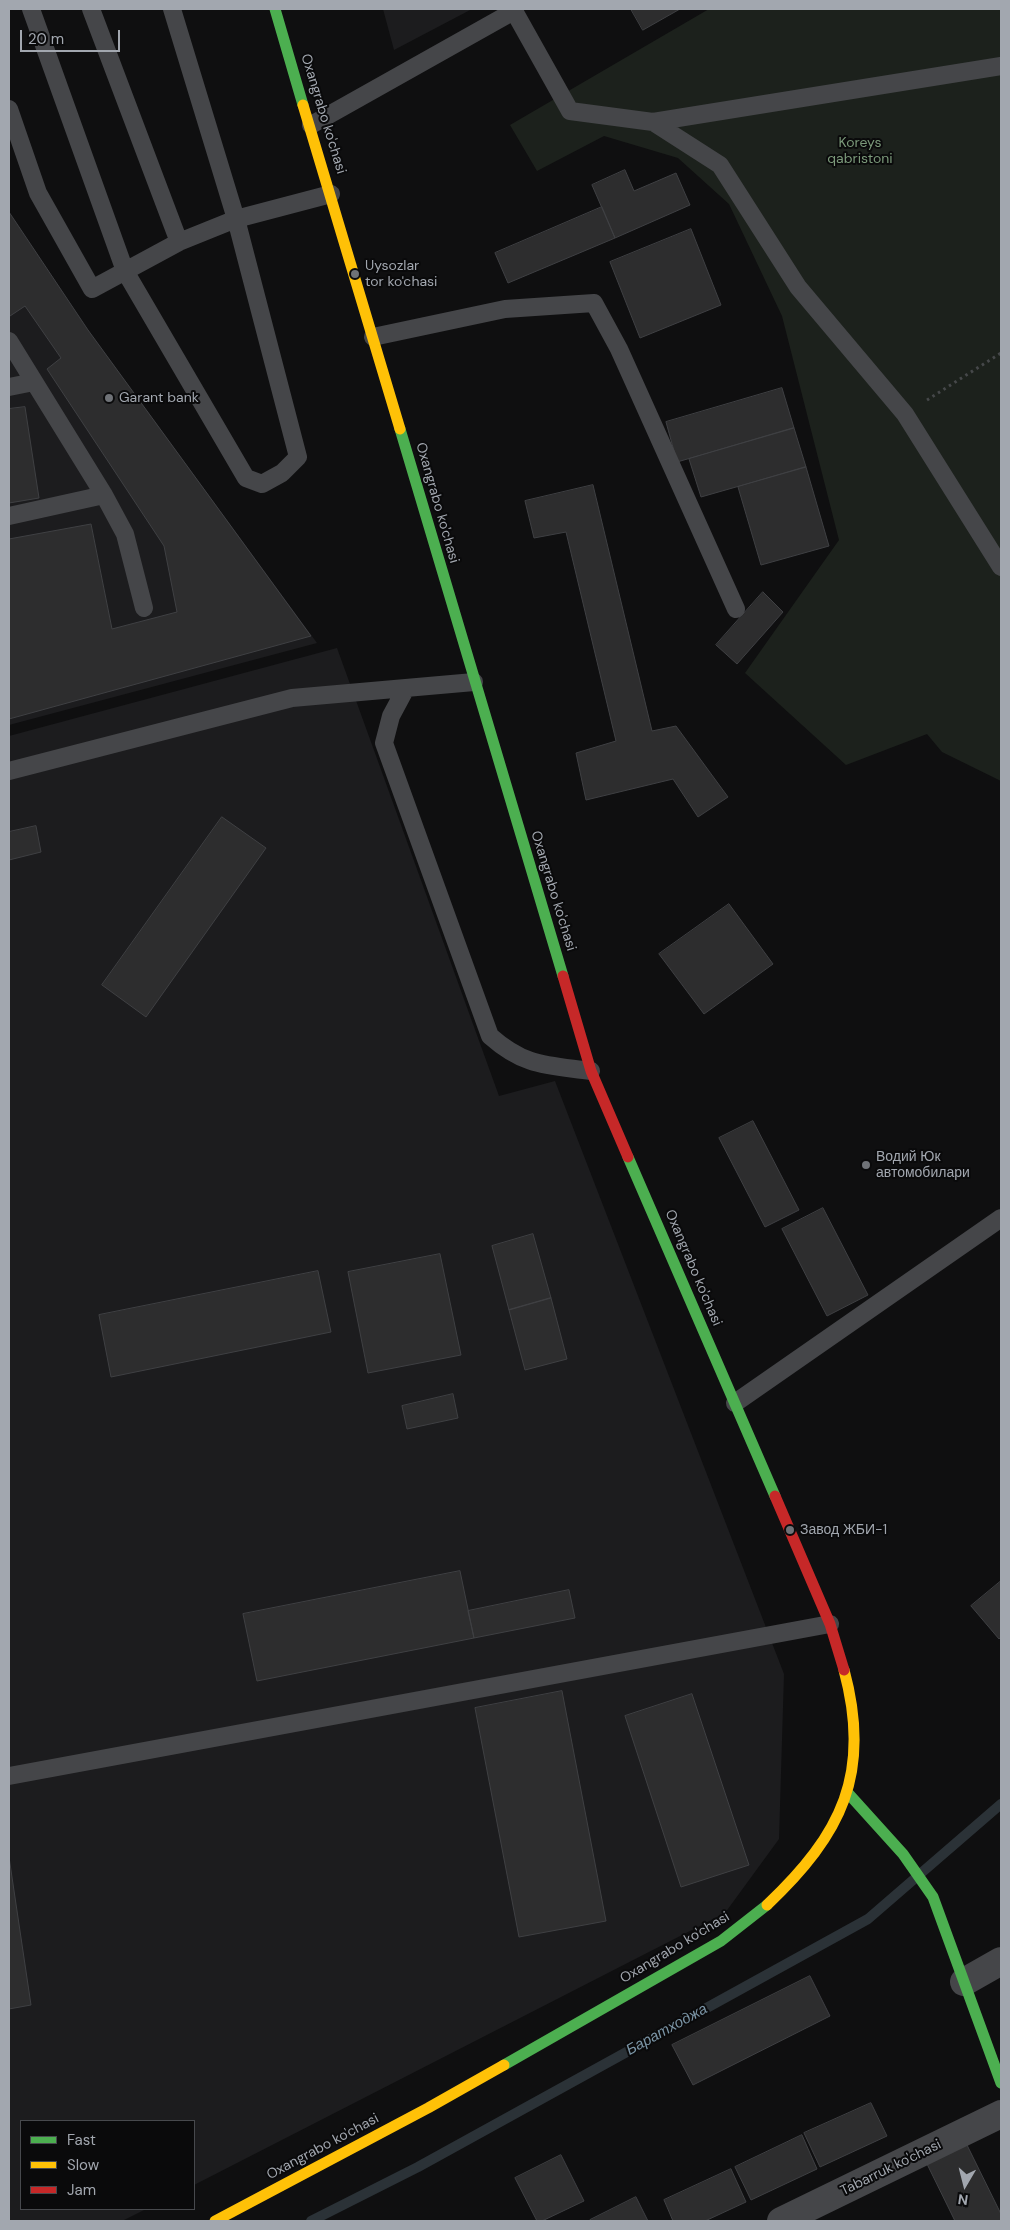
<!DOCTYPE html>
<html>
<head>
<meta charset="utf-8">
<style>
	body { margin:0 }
	#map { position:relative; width:1010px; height:2230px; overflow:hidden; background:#0f0f10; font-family:"DM Sans",sans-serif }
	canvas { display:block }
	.frame { position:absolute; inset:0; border:10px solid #a2a7af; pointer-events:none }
	.legend { position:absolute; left:20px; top:2120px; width:175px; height:90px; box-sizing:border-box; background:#0a0a0b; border:1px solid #47494d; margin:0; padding:6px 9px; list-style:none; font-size:15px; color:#a2a7af }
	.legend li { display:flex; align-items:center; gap:10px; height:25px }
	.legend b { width:25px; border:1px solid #47494d }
	.north { position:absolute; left:940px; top:2160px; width:50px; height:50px; -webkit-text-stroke:4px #0a0a0b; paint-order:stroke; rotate:188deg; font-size:14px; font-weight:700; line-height:20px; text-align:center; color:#a2a7af }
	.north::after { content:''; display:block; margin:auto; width:18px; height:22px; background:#a2a7af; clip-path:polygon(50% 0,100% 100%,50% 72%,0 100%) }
	.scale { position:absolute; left:20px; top:30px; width:100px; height:22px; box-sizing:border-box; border:2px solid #a2a7af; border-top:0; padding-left:6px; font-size:15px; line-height:18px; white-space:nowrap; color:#a2a7af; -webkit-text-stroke:4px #0a0a0b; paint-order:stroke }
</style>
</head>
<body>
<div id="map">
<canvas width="1010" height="2230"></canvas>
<div class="frame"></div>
<ul class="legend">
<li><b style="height:6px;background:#4caf50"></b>Fast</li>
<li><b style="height:6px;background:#ffc107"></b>Slow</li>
<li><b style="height:6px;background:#c62828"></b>Jam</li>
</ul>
<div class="north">N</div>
<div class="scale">20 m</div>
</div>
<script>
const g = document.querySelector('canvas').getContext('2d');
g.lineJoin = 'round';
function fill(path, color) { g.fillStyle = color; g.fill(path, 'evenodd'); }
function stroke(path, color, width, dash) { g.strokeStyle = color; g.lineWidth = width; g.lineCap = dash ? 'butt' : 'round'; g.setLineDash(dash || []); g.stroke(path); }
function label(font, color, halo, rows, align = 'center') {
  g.font = font + ' "DM Sans",sans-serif'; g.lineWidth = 4; g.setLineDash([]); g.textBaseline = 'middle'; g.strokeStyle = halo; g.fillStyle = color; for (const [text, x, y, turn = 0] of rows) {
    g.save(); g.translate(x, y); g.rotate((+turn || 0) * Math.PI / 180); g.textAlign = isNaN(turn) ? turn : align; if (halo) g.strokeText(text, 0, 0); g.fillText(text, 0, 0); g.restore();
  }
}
const built = new Path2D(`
	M383 9H472L394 50Z
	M9 213 79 318 317 643 9 725Z
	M337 648 499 1096 555 1081 784 1674 779 1839 725 1913 194 2185V2121H21V2209H146L122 2221H9V736Z`);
const green = new Path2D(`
	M709 9H1001V781L942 752 927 734 846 765 745 673 839 540 782 316 729 204 678 158 604 136 537 171 510 125Z`);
const stream = new Path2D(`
	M311 2221 418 2167 868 1919 1001 1804`);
const building = new Path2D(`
	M631 9H680L643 30Z
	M625 170 634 191 676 173 690 205 615 238 592 185Z
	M602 207 615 238 508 283 495 253Z
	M9 212 88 330 311 636 9 719V539L91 524 112 629 177 612 164 546 47 369 61 358 25 306 10 316 9 315Z
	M691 229 721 305 640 338 610 262Z
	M782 388 794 428 677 462 666 422Z
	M25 407 39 498 9 503V409Z
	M794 428 806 467 701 497 689 459Z
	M806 467 829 546 761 565 738 487Z
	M593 485 652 731 676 726 728 797 698 817 673 779 586 800 576 753 616 741 566 532 534 538 525 501Z
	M763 592 783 612 737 664 716 645Z
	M222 817 266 848 146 1017 102 985Z
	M36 826 41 852 9 860V832Z
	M729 904 773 964 704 1014 659 954Z
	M753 1121 799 1210 765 1227 719 1138Z
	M823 1208 868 1295 827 1316 782 1229Z
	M533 1234 551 1298 509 1310 492 1246Z
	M440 1254 461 1355 368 1373 348 1272Z
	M318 1271 331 1332 111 1377 99 1315Z
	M551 1298 567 1359 525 1370 509 1310Z
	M453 1394 458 1418 407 1429 402 1406Z
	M460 1571 474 1638 257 1681 243 1614Z
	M1001 1581V1637L999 1639 971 1606Z
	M569 1590 575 1618 474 1638 468 1611Z
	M562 1691 606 1921 519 1937 475 1708Z
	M692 1694 749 1865 681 1887 625 1716Z
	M9 1857 31 2005 9 2009Z
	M810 1976 830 2016 693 2085 672 2045Z
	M871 2103 887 2136 820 2167 804 2133Z
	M802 2135 817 2169 751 2200 735 2167Z
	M967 2145 1001 2214V2221H955L927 2164Z
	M561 2155 584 2201 542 2221H537L515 2178Z
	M731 2169 746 2202 705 2221H673L664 2200Z
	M636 2197 648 2221H590V2220Z`);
const path = new Path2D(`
	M927 400 1001 353`);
const lane = new Path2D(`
	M31 9 125 271 246 478 262 484 282 473 298 457 236 219 172 9
	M91 9 179 242
	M9 109 38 193 92 289 179 242 236 219 331 194
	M653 122 720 165 798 287 905 414 1001 567
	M311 125 514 11 570 111 653 122 1001 66
	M373 337 505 309 594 303 619 349 736 609
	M9 341 104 495 125 534 144 608
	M9 387 34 382
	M9 516 104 495
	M406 688 391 716 384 743 490 1036C525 1067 547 1065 591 1071
	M9 771 292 698 474 682
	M735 1403 1001 1218
	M9 1776 830 1624`);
const street = new Path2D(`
	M964 1982 1001 1961
	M781 2221 1001 2114`);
const fast = new Path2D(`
	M275 9 303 105
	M400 429 563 976
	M628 1157 775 1496
	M847 1792 903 1854 933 1897 1001 2083
	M504 2065 721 1941 767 1905`);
const slow = new Path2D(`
	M303 105 400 429
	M767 1905C842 1834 872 1773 844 1670
	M215 2221 428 2108 504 2065`);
const jam = new Path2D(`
	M563 976 591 1071 628 1157
	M775 1496 830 1624 844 1670`);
const markers = [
	[355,274,5,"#6f7277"],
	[109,398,5,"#6f7277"],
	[866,1165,5,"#6f7277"],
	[790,1530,5,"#6f7277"]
];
const streetNames = [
	["Oxangrabo ko'chasi",323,114,73],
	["Oxangrabo ko'chasi",437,503,74],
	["Oxangrabo ko'chasi",553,891,73],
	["Oxangrabo ko'chasi",693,1268,67],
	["Oxangrabo ko'chasi",675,1948,-31],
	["Oxangrabo ko'chasi",323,2147,-28],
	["Tabarruk ko'chasi",891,2168,-26]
];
const parkNames = [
	["Koreys",860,143],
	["qabristoni",860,159]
];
const poiNames = [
	["Uysozlar",365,266],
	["tor ko'chasi",365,282],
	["Garant bank",119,398],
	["Водий Юк",876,1157],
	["автомобилари",876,1173],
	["Завод ЖБИ-1",800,1530]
];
const waterNames = [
	["Баратходжа",667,2030,-29]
];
fill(built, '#1c1c1e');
fill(green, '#1c211c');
stroke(stream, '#2b3237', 10);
fill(building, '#2d2d2e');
stroke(building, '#3f4043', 1);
stroke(path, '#46484a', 3, [2.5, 4]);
stroke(lane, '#454649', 18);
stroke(street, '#454649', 28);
stroke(fast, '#4caf50', 11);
stroke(slow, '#ffc107', 11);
stroke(jam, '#c62828', 11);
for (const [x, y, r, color] of markers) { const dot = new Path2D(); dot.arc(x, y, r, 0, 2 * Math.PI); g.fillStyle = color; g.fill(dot); stroke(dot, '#0a0a0b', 2); }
label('14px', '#a2a7af', '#0a0a0b', streetNames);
label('14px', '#7b997a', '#0a0a0b', parkNames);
label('14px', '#a2a7af', '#0a0a0b', poiNames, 'left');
label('italic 15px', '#7c96a7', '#0a0a0b', waterNames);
</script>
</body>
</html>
